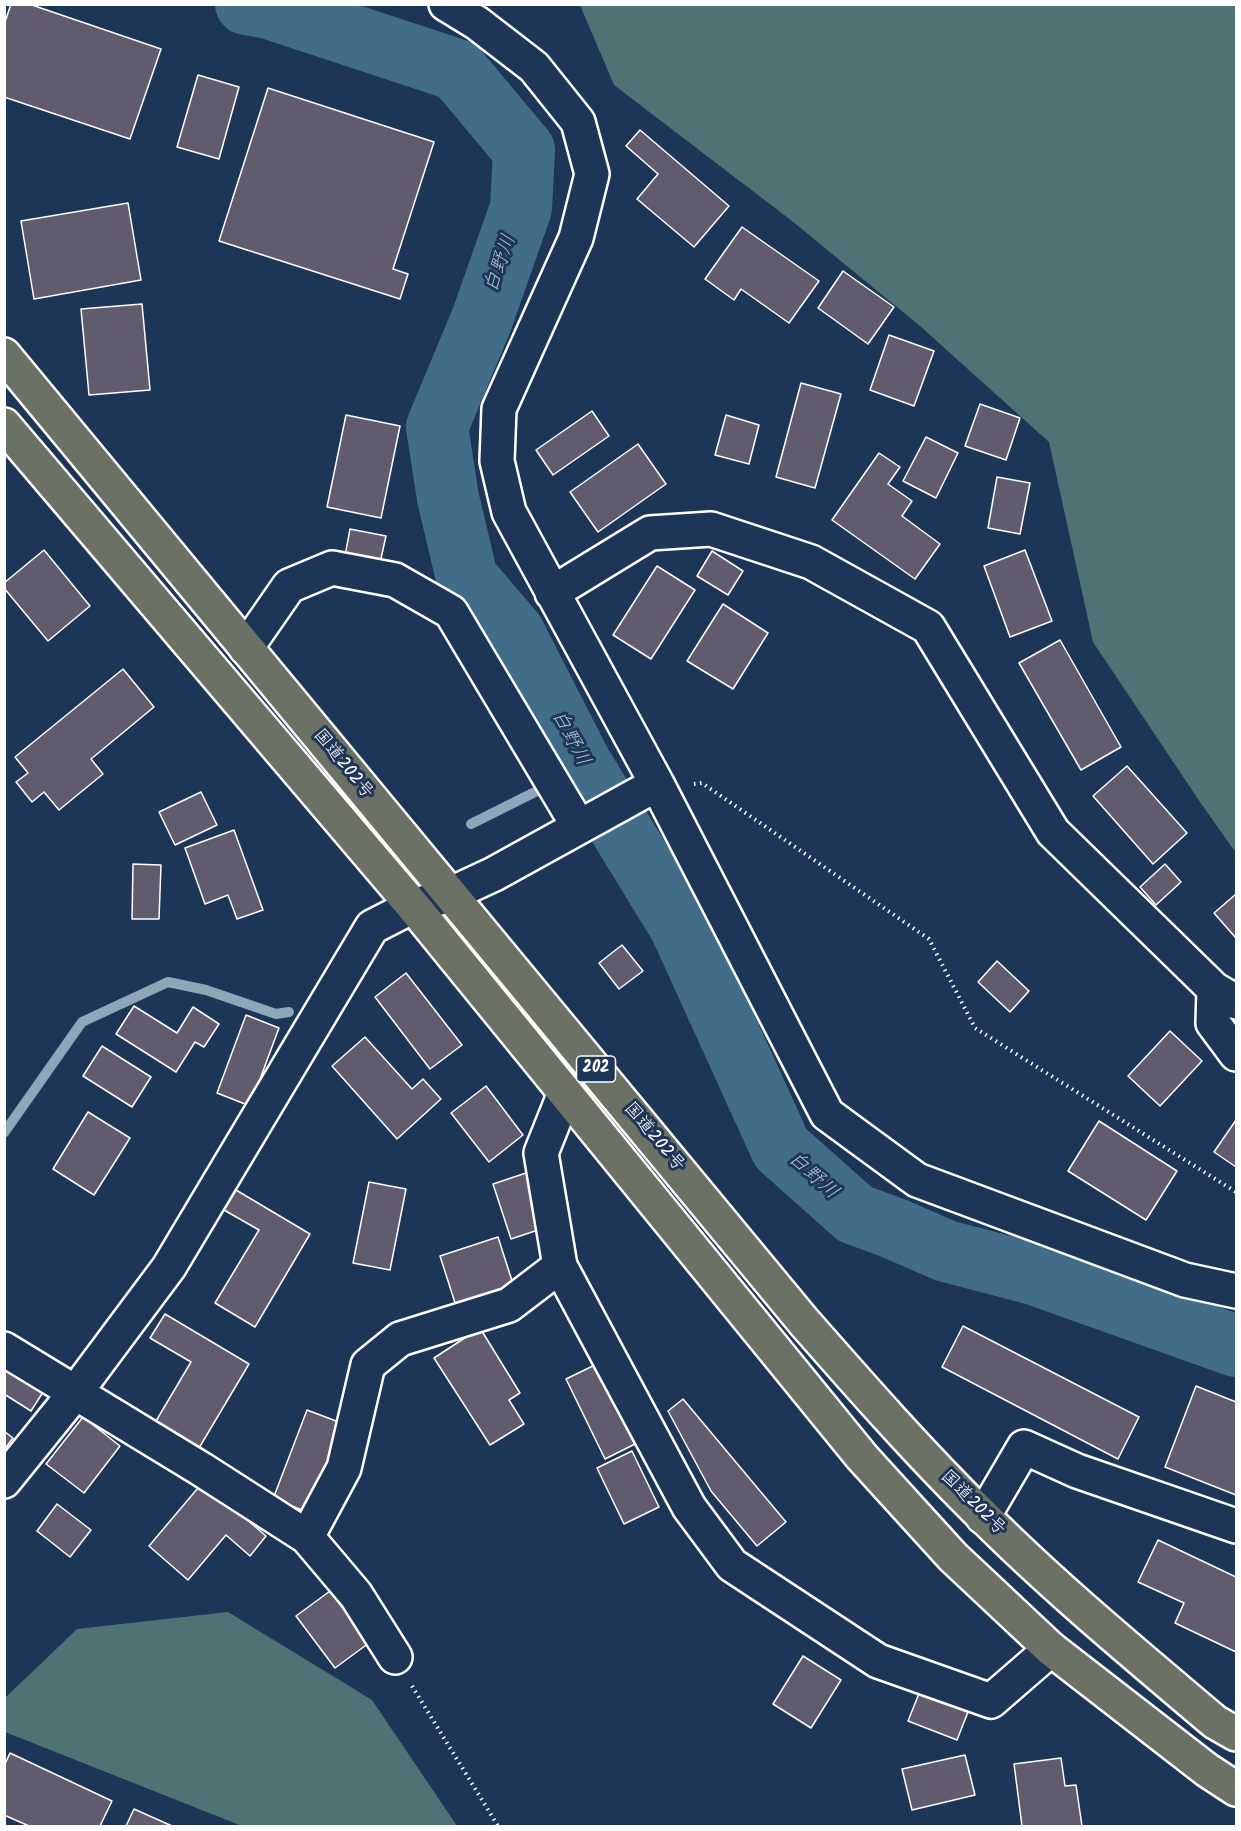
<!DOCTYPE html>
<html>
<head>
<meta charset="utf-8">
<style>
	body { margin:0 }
	#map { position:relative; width:1241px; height:1831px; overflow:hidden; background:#1d3557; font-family:Kalam,sans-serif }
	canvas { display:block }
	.frame { position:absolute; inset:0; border:6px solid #fff; pointer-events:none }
</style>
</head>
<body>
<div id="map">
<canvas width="1241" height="1831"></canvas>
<div class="frame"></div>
</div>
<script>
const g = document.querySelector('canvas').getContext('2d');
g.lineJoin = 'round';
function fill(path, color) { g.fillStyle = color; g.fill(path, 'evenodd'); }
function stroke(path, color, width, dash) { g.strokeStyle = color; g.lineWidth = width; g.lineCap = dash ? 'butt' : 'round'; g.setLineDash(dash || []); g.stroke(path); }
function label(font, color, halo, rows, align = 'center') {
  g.font = font + ' Kalam,"Klee One",sans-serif'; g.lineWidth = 6; g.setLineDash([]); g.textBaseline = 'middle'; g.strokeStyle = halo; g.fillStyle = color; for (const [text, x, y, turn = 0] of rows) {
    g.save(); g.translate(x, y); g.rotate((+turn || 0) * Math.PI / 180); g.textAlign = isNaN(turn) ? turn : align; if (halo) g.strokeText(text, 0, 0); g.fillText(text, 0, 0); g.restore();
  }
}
const green = new Path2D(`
	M580 5H1236V853L1202 805 1093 642 1049 442 920 326 792 221 614 85Z
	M228 1612 372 1700 457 1826H242L5 1732V1698L77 1629Z`);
const stream = new Path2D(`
	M471 824 541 789 581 764
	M4 1133 82 1022 168 982 206 990 276 1014 289 1012`);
const river = new Path2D(`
	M246 4 269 8 457 70 524 150 521 208 482 319 437 427 448 498 467 578 514 633 581 764 680 926 781 1148 855 1214 893 1228 946 1251 1034 1274 1236 1346`);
const building = new Path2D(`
	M11 4H29L161 49 130 139 4 97V25Z
	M198 75 239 87 219 159 177 147Z
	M268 88 434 142 393 269 408 274 400 299 219 241Z
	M640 130 729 206 694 247 637 199 658 174 626 146Z
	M128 203 141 280 34 299 21 221Z
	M742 227 819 281 789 323 741 289 734 300 705 279Z
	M843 271 894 307 868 344 818 308Z
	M142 304 150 390 89 395 81 309Z
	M889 335 934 351 914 406 870 390Z
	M801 383 841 394 815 488 776 477Z
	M980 404 1020 418 1006 460 965 446Z
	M592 411 609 436 553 475 536 450Z
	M346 415 400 426 381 518 327 507Z
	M726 415 759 425 749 464 715 455Z
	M926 437 958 453 936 498 903 481Z
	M638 444 666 484 598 532 570 492Z
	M879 453 900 467 888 484 912 501 902 516 940 544 915 579 832 520Z
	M997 477 1030 483 1020 534 988 528Z
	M350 529 386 536 380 563 345 556Z
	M44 550 90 606 48 641 4 588V583Z
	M1025 550 1052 621 1010 637 984 566Z
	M712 551 743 571 728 595 697 576Z
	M657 566 695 590 651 659 613 635Z
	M723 604 768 633 733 689 687 661Z
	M1060 640 1121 747 1081 770 1019 663Z
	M123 669 154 707 91 759 103 774 59 810 44 792 32 802 16 782 28 773 15 757Z
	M1127 766 1187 833 1153 864 1093 796Z
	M201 792 217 825 175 845 159 812Z
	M234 830 263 910 237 919 228 895 205 904 185 848Z
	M133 864 161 865 159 919H132Z
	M1165 864 1181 882 1156 905 1140 887Z
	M1236 894V936L1235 937 1214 913Z
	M622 945 643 971 619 989 599 963Z
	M997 961 1029 991 1010 1012 978 982Z
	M406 973 462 1045 430 1069 375 997Z
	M134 1006 177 1033 193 1007 219 1024 204 1047 195 1042 176 1072 116 1034Z
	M246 1015 279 1028 250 1106 217 1093Z
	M1170 1031 1202 1061 1160 1106 1128 1076Z
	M365 1037 412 1089 423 1079 441 1099 397 1139 332 1066Z
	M102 1046 151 1077 132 1107 83 1076Z
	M486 1086 523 1135 489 1162 451 1113Z
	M88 1112 130 1138 94 1195 53 1169Z
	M1236 1120V1167L1214 1152Z
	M1099 1121 1177 1171 1146 1220 1068 1171Z
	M526 1173 544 1228 511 1239 493 1184Z
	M369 1182 406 1189 390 1270 353 1263Z
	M236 1190 310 1234 255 1327 215 1303 259 1230 224 1210Z
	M498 1237 514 1287 456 1306 440 1256Z
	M165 1314 249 1364 199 1448 156 1421 191 1362 150 1338Z
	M963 1326 1139 1417 1118 1459 942 1367Z
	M480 1328 520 1393 509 1400 524 1424 490 1445 434 1358Z
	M601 1362 639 1442 605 1459 566 1379Z
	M4 1364 45 1389 31 1411 4 1394Z
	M1196 1386 1236 1402V1495L1165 1467Z
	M683 1399 786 1522 757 1546 711 1491 668 1411Z
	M307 1410 344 1424 310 1513 273 1499Z
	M83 1417 120 1446 84 1493 46 1464Z
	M4 1431 13 1438 4 1450Z
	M632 1451 659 1507 624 1524 597 1468Z
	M203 1482 266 1536 250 1556 226 1535 188 1580 149 1546Z
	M57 1504 91 1530 70 1557 37 1531Z
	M1158 1540 1236 1577V1652L1175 1623 1184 1603 1138 1582Z
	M330 1591 369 1643 335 1668 296 1616Z
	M803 1656 841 1680 811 1728 773 1704Z
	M920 1691 968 1712 957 1740 908 1721Z
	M10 1753 112 1801 100 1826H29L4 1815V1766Z
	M965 1755 975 1795 912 1810 902 1769Z
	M1061 1758 1065 1786 1076 1785 1082 1826H1022L1014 1764Z
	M134 1809 172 1826H126Z`);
const path = new Path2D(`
	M694 784 702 783 929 939 975 1028 1236 1192
	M412 1686 498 1826`);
const minor = new Path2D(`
	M446 4 477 23 534 67 578 122 592 174 576 238 499 409 497 461 509 512 657 784 827 1114 917 1180 1185 1280 1236 1291
	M552 593 650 533 711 529 811 562 928 627 1053 832 1214 989 1236 1002
	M246 648 289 586 332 568 395 580 451 612 579 827
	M1214 989 1213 1023 1236 1054
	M565 1093 541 1153 560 1266 689 1507 732 1565 878 1661 991 1701 1051 1649
	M4 1349 201 1469 307 1537 356 1595 395 1657
	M4 1481 75 1393 169 1267 372 927 413 906 449 895 494 874 657 784
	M983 1517 1024 1447 1077 1471 1236 1526
	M307 1537 344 1468 368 1365 400 1339 509 1305 560 1266`);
const trunk = new Path2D(`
	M4 355 804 1322C862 1388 920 1454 983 1516 1056 1589 1136 1655 1215 1722L1236 1734
	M4 425 413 906 862 1457 953 1557 1051 1649 1207 1770 1236 1789`);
const shields = [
	[596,1069,39]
];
const shieldNames = [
	["202",596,1069]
];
const streetNames = [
	["国道202号",342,765,51],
	["国道202号",653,1138,50],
	["国道202号",972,1504,45]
];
const waterNames = [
	["白野川",502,264,-71],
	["白野川",569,739,62],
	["白野川",812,1177,42]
];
fill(green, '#4f7374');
stroke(stream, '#8ea7b8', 10);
stroke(river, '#426d89', 62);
fill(building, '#605c6d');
stroke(building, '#fff', 1.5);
stroke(minor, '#fff', 38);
stroke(trunk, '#fff', 38);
stroke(path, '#fff', 4, [1.5, 4.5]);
stroke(minor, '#1d3557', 33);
stroke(trunk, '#6b7165', 33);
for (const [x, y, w] of shields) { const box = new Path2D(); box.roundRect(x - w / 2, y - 13, w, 26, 4.5); g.fillStyle = '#1d3557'; g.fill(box); stroke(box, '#fff', 1.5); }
label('bold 16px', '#fff', null, shieldNames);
label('18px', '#fff', '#1d3557', streetNames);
label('italic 20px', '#b3c5d0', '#1d3557', waterNames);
</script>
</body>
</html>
